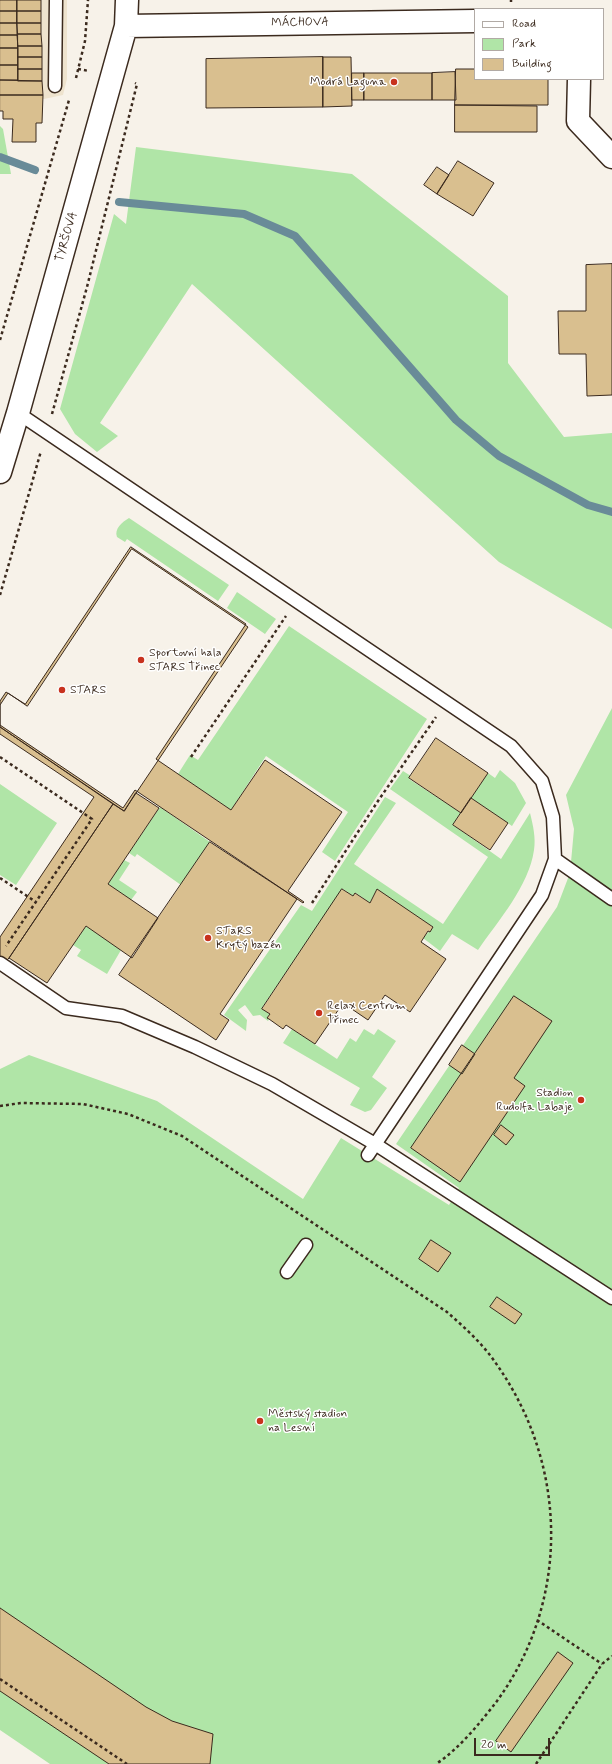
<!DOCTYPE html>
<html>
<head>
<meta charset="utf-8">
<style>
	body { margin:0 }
	#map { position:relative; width:612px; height:1764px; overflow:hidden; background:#f7f2e9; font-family:Mynerve,sans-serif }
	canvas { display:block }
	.legend { position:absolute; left:474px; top:8px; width:130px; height:72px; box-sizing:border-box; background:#fff; border:1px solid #b1aaa5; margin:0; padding:5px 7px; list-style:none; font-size:12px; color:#3b2a1e }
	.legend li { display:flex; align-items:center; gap:8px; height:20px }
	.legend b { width:20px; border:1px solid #b1aaa5 }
	.scale { position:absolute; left:474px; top:1738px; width:76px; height:18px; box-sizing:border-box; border:2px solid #3b2a1e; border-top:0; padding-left:5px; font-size:12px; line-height:14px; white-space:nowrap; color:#3b2a1e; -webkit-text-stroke:3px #fff; paint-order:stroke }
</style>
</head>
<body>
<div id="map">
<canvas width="612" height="1764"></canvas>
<ul class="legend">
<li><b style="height:5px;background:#fff"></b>Road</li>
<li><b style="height:11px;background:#b0e5a7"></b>Park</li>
<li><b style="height:11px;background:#d9bf8f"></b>Building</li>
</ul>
<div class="scale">20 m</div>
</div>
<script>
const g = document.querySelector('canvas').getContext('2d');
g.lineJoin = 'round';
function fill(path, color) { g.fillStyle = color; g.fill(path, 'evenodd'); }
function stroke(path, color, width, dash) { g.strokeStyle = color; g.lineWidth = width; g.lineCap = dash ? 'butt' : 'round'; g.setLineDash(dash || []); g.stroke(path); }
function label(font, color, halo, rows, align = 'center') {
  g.font = font + ' Mynerve,sans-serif'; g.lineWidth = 3; g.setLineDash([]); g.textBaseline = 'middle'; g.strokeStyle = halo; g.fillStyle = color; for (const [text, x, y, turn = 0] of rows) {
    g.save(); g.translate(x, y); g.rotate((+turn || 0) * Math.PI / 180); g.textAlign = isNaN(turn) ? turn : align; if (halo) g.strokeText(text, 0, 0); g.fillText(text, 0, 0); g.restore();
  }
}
const built = new Path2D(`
	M0 0H67V79L63 95 44 99H0Z`);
const green = new Path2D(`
	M0 126 3 129 11 174H0Z
	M136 147 352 174 508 296V363L564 437 612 433V629L499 562 192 284 100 423 118 436 97 452 75 434 60 409 114 214 126 224Z
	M129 518 229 585 218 601 127 539 125 542 117 537C114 529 122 522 129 518Z
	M237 592 276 619 265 634 227 608Z
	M289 626 427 719 335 861 322 852 348 812 266 756 231 810 178 774 190 755 198 760Z
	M612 708V1764H50L0 1730V1069L29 1055 157 1101 303 1199 341 1138 449 1205 459 1188 396 1144 557 907 570 873 574 829 566 795Z
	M500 770 515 783 526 803 512 826 471 798 488 773 495 778Z
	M403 771 411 776 409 779 461 813 453 825 501 859 530 813C533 825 536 838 534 850 529 886 498 921 478 950L452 934 440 951 423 938 433 927 377 890 370 903 356 893 353 896 343 889 262 1008 270 1014 267 1018 269 1019 268 1021 260 1015 253 1016 245 1005 238 1010 247 1020 246 1031 224 1015 301 905 312 911 385 797 396 803 354 864 443 924 488 857 390 789Z
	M0 784 57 823 16 885 0 875Z
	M160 807 210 842 181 885 137 854 135 857 129 853Z
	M124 860 130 863 119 880 137 892 131 900 108 884Z
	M86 926 121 950 107 974 77 956 81 950 73 945Z
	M292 1029 337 1059 350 1038 356 1042 364 1029 374 1035 378 1029 396 1041 372 1077 387 1088 371 1110 365 1112 350 1105 360 1088 283 1043Z`);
const stream = new Path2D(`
	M0 157 35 170
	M119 202 244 214 295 236 456 420 499 456 588 505 612 512`);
const building = new Path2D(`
	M0 0H17V11H0Z
	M17 0H41V11H17Z
	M0 11H17V23H0Z
	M17 11H41V23H17Z
	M0 23H17V35H0Z
	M17 23H41V34H18Z
	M18 34H41L42 46H18Z
	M0 35H17L18 48H0Z
	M18 46H42V57H18Z
	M0 48H18V65H0Z
	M18 57H42V69H18Z
	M323 57H351L352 106 323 107Z
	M323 57V107L206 108V59Z
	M0 65H18V80H0Z
	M18 69H42V81H18Z
	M456 69H475V79H548V105H455Z
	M455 72 456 100H432V73Z
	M352 73H364V100H352Z
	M364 73H432V100H364Z
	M0 80 42 81 43 95H0Z
	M0 95H43L42 123H36V142H12L13 119H3V111H0Z
	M455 105 537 106V132H455Z
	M458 161 494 183 473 216 437 194Z
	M437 167 449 175 437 194 424 185Z
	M612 264V395L587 396 586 354H559L558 311H586V265Z
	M131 547 246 624 156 759 231 810 265 760 342 812 288 891 304 902 303 903 135 790 123 808 0 725V701L6 692 25 704Z
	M132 549 248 627 124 811 0 727V705L8 693 27 706Z
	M0 727 113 804 9 958 0 967V937L94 797 0 734Z
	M436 738 488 773 461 813 409 778Z
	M136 793 159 808 108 884 158 918 132 958 86 926 47 983 9 958 113 804 124 811Z
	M471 798 508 823 490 850 453 825Z
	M210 842 297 899 220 1014 229 1020 216 1040 119 975Z
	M342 889 353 896 355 893 370 903 377 889 433 927 430 932 428 931 421 942 446 959 410 1012 385 995 368 1020 343 1003 315 1044 286 1025 283 1029 269 1019 267 1018 270 1014 262 1009Z
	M514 996 552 1021 514 1078 525 1086 460 1182 411 1148Z
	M462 1045 475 1054 462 1074 449 1065Z
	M501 1125 514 1135 506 1145 494 1135Z
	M431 1240 451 1253 438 1272 419 1259Z
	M497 1297 522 1314 515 1324 490 1307Z
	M0 1608 146 1707 172 1721 213 1734 210 1764H109L0 1691Z
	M558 1652 573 1663 511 1752 496 1741Z`);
const path = new Path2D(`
	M511 0V2
	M78 69 89 71
	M76 78 85 41 88 0
	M0 340 69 100
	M52 414 87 287 137 84 135 83
	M0 595 41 451
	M0 757 92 819 6 946
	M191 757 286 616
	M0 878 36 902
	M312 903 378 801 436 717
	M0 1106 21 1103 83 1104 128 1114 182 1136 447 1312C464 1327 482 1343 495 1362 568 1464 571 1599 497 1701 480 1723 459 1749 436 1764
	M537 1620 602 1664
	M0 1679 127 1764
	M536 1764 602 1664 612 1656`);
const lane = new Path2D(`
	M55 86 56 0
	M18 413 511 746 542 781 553 817 555 859 542 895 368 1155
	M555 859 612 899
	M0 963 66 1008 122 1016 195 1047 272 1084 375 1144 612 1298
	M287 1272 306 1245`);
const street = new Path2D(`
	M126 26 475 21
	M579 79 578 121 612 157
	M0 472 18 413 126 26 127 0`);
const markers = [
	[394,82,4,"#c8321e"],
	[141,660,4,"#c8321e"],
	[62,690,4,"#c8321e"],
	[208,938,4,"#c8321e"],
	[319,1013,4,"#c8321e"],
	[581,1100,4,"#c8321e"],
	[260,1421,4,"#c8321e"]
];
const streetNames = [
	["MÁCHOVA",300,23,-1],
	["TYRŠOVA",67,237,-74]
];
const poiNames = [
	["Modrá Laguna",386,82,"right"],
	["Sportovní hala",149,653],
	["STARS Třinec",149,667],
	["STARS",70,690],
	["STaRS",216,931],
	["Krytý bazén",216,945],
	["Relax Centrum",327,1006],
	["Třinec",327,1020],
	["Stadion",573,1093,"right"],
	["Rudolfa Labaje",573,1107,"right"],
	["Městský stadion",268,1414],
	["na Lesní",268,1428]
];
fill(built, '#eee3ce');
fill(green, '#b0e5a7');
stroke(stream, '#698b98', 8);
fill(building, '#d9bf8f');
stroke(building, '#3b2a1e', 1);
stroke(lane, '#3b2a1e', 15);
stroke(street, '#3b2a1e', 25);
stroke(path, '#3b2a1e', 2.5, [3, 3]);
stroke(lane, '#fff', 12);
stroke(street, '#fff', 22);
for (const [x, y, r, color] of markers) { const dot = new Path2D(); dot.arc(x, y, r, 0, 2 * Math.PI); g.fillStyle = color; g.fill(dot); stroke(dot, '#fff', 1.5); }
label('12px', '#3b2a1e', '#fff', streetNames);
label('12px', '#3b2a1e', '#fff', poiNames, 'left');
</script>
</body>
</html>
